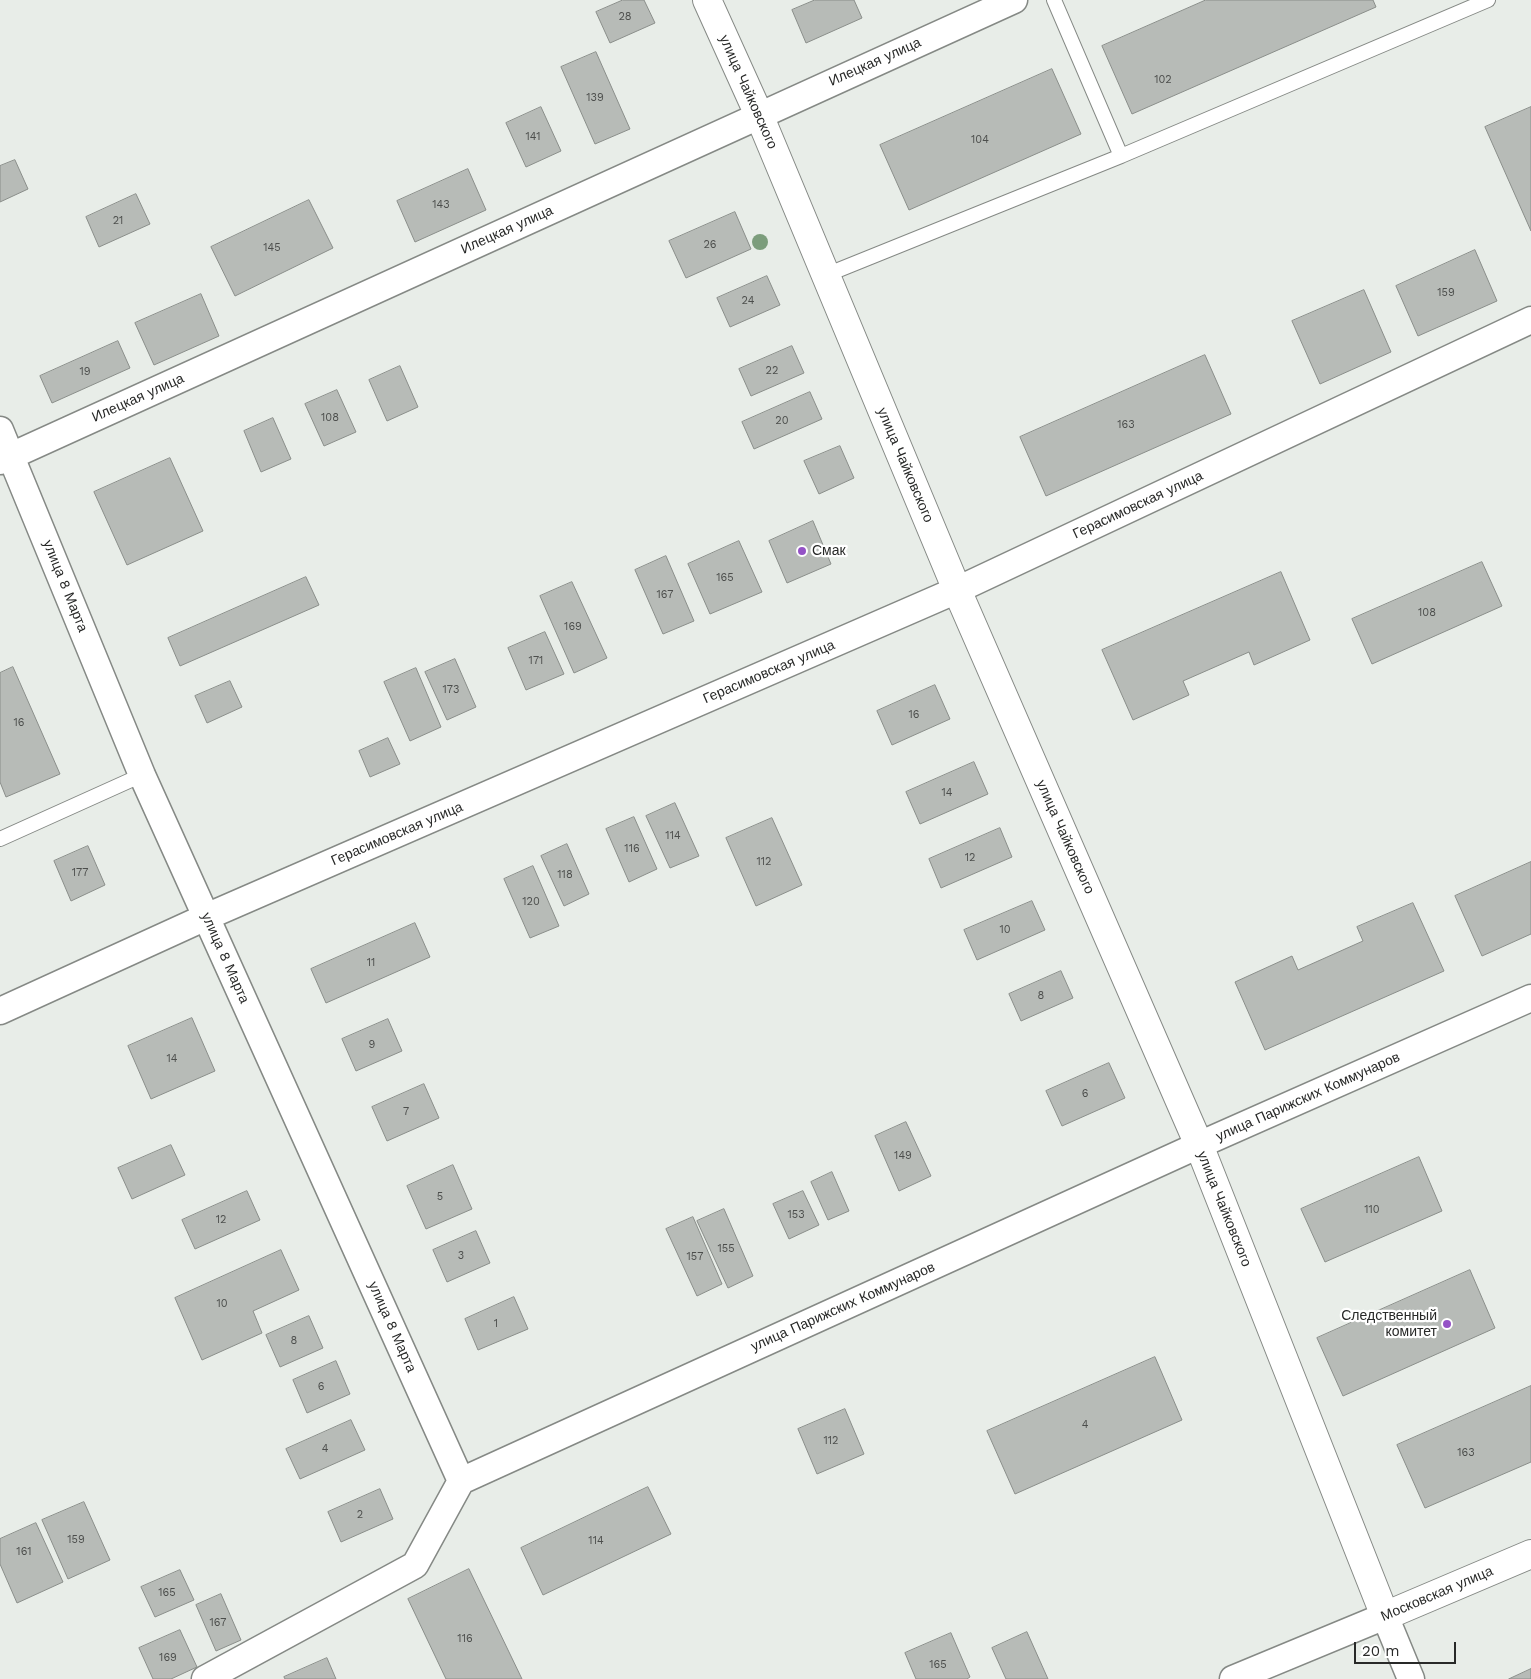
<!DOCTYPE html>
<html>
<head>
<meta charset="utf-8">
<style>
	body { margin:0 }
	#map { position:relative; width:1531px; height:1679px; overflow:hidden; background:#e8ede8; font-family:"Work Sans",sans-serif }
	canvas { display:block }
	.scale { position:absolute; left:1354px; top:1642px; width:102px; height:22px; box-sizing:border-box; border:2px solid #282928; border-top:0; padding-left:6px; font-size:15px; line-height:18px; white-space:nowrap; color:#282928; -webkit-text-stroke:4px #fff; paint-order:stroke }
</style>
</head>
<body>
<div id="map">
<canvas width="1531" height="1679"></canvas>
<div class="scale">20 m</div>
</div>
<script>
const g = document.querySelector('canvas').getContext('2d');
g.lineJoin = 'round';
function fill(path, color) { g.fillStyle = color; g.fill(path, 'evenodd'); }
function stroke(path, color, width, dash) { g.strokeStyle = color; g.lineWidth = width; g.lineCap = dash ? 'butt' : 'round'; g.setLineDash(dash || []); g.stroke(path); }
function label(font, color, halo, rows, align = 'center') {
  g.font = font + ' "Work Sans",sans-serif'; g.lineWidth = 4.5; g.setLineDash([]); g.textBaseline = 'middle'; g.strokeStyle = halo; g.fillStyle = color; for (const [text, x, y, turn = 0] of rows) {
    g.save(); g.translate(x, y); g.rotate((+turn || 0) * Math.PI / 180); g.textAlign = isNaN(turn) ? turn : align; if (halo) g.strokeText(text, 0, 0); g.fillText(text, 0, 0); g.restore();
  }
}
const building = new Path2D(`
	M623 0H644L655 23 610 43 596 12Z
	M815 0H854L862 18 806 43 792 10Z
	M1206 0H1373L1376 7 1132 114 1102 46Z
	M596 52 630 129 595 144 561 67Z
	M1052 69 1081 134 909 210 880 145Z
	M541 107 561 151 526 167 506 123Z
	M1531 107V231L1485 127Z
	M15 160 28 189 0 202V166Z
	M468 169 486 210 415 242 397 201Z
	M136 194 150 224 99 247 86 217Z
	M309 200 333 248 235 296 211 247Z
	M735 212 751 249 686 278 669 241Z
	M1475 250 1497 301 1418 336 1396 286Z
	M767 276 780 305 730 327 717 298Z
	M1364 290 1391 352 1320 384 1292 321Z
	M201 294 219 336 154 365 135 323Z
	M118 341 130 368 52 403 40 376Z
	M792 346 804 373 751 396 739 369Z
	M1205 355 1231 414 1046 496 1020 437Z
	M400 366 418 407 387 421 369 380Z
	M337 390 356 432 324 446 305 404Z
	M810 392 822 419 754 449 742 422Z
	M273 418 291 459 261 472 244 431Z
	M840 446 854 478 819 494 804 461Z
	M170 458 203 531 127 565 94 492Z
	M813 521 831 564 787 583 769 541Z
	M739 541 762 592 710 614 688 564Z
	M666 556 694 621 663 634 635 570Z
	M1482 562 1502 606 1372 664 1352 619Z
	M1281 572 1310 640 1254 665 1249 652 1183 681 1189 695 1133 720 1102 650Z
	M306 577 319 605 180 666 168 638Z
	M572 582 607 658 574 673 540 596Z
	M545 632 564 674 526 690 508 648Z
	M455 659 476 707 447 720 425 672Z
	M13 667 60 774 6 797 0 782V673Z
	M416 668 441 727 410 741 384 682Z
	M230 681 242 707 207 723 195 696Z
	M935 685 950 719 892 745 877 711Z
	M388 738 400 764 370 777 359 751Z
	M974 762 988 794 920 824 906 792Z
	M675 803 699 856 670 868 646 816Z
	M634 817 657 869 629 882 606 829Z
	M772 818 802 885 756 906 726 838Z
	M1000 828 1012 857 941 888 929 859Z
	M567 844 589 894 564 906 541 856Z
	M88 846 105 885 71 901 54 861Z
	M1531 862V934L1482 956 1455 896Z
	M533 866 559 926 530 938 504 879Z
	M1032 901 1045 930 977 960 964 930Z
	M1413 903 1444 971 1265 1050 1235 982 1292 956 1298 970 1363 941 1357 927Z
	M415 923 430 957 326 1003 311 969Z
	M1061 971 1073 998 1021 1021 1009 994Z
	M192 1018 215 1071 151 1099 128 1046Z
	M388 1019 402 1051 356 1071 342 1039Z
	M1109 1063 1125 1098 1062 1126 1046 1091Z
	M424 1084 439 1118 387 1141 372 1107Z
	M906 1122 931 1176 899 1191 875 1136Z
	M171 1145 185 1175 132 1199 118 1168Z
	M1419 1157 1442 1211 1325 1262 1301 1209Z
	M453 1165 472 1209 426 1229 407 1186Z
	M832 1172 849 1211 828 1220 811 1182Z
	M247 1191 260 1220 195 1249 182 1220Z
	M803 1191 819 1225 789 1239 773 1204Z
	M724 1209 753 1276 728 1288 697 1221Z
	M693 1217 722 1284 697 1296 666 1229Z
	M476 1231 490 1263 447 1282 433 1250Z
	M281 1250 299 1290 253 1311 262 1333 202 1360 175 1298Z
	M1470 1270 1495 1328 1343 1396 1317 1338Z
	M514 1297 528 1329 478 1350 465 1319Z
	M309 1316 323 1348 280 1367 266 1335Z
	M1155 1357 1182 1420 1015 1494 987 1431Z
	M336 1361 350 1394 307 1413 293 1380Z
	M1531 1386V1462L1425 1508 1397 1445Z
	M845 1409 864 1454 817 1474 798 1429Z
	M351 1420 365 1450 300 1479 286 1449Z
	M648 1487 671 1534 543 1595 521 1548Z
	M380 1489 393 1519 341 1542 328 1512Z
	M84 1502 110 1560 68 1579 42 1520Z
	M36 1523 63 1582 17 1603 0 1564V1539Z
	M469 1569 522 1679H446L408 1599Z
	M180 1570 194 1600 155 1617 141 1587Z
	M221 1594 241 1640 216 1651 196 1605Z
	M180 1630 197 1667 171 1679H153L139 1648Z
	M1027 1632 1048 1679H1006L992 1648Z
	M951 1633 970 1677 967 1679H916L905 1653Z
	M327 1658 336 1679H285L284 1677Z
	M1531 1669V1679H1509Z`);
const lane = new Path2D(`
	M1054 0 1121 156 1488 0
	M826 275 1121 156
	M0 839 142 775`);
const street = new Path2D(`
	M0 430 142 775 461 1481
	M0 461 1014 0
	M0 1011 206 917 957 590 1531 320
	M205 1679 415 1565 461 1481 1199 1145 1531 998
	M1233 1679 1385 1616 1411 1679`);
const secondary = new Path2D(`
	M707 0 759 115 957 590 1199 1145 1385 1616 1531 1554`);
const trees = [
	[760,242]
];
const markers = [
	[802,551,5,"#9452c6"],
	[1447,1324,5,"#9452c6"]
];
const numberNames = [
	["28",625,17],
	["102",1163,80],
	["139",595,98],
	["141",533,137],
	["104",980,140],
	["143",441,205],
	["21",118,221],
	["26",710,245],
	["145",272,248],
	["159",1446,293],
	["24",748,301],
	["22",772,371],
	["19",85,372],
	["108",330,418],
	["20",782,421],
	["163",1126,425],
	["165",725,578],
	["167",665,595],
	["108",1427,613],
	["169",573,627],
	["171",536,661],
	["173",451,690],
	["16",914,715],
	["16",19,723],
	["14",947,793],
	["114",673,836],
	["116",632,849],
	["12",970,858],
	["112",764,862],
	["177",80,873],
	["118",565,875],
	["120",531,902],
	["10",1005,930],
	["11",371,963],
	["8",1041,996],
	["9",372,1045],
	["14",172,1059],
	["6",1085,1094],
	["7",406,1112],
	["149",903,1156],
	["5",440,1197],
	["110",1372,1210],
	["153",796,1215],
	["12",221,1220],
	["155",726,1249],
	["3",461,1256],
	["157",695,1257],
	["10",222,1304],
	["1",496,1324],
	["8",294,1341],
	["6",321,1387],
	["4",1085,1425],
	["112",831,1441],
	["4",325,1449],
	["163",1466,1453],
	["2",360,1515],
	["159",76,1540],
	["114",596,1541],
	["161",24,1552],
	["165",167,1593],
	["167",218,1623],
	["116",465,1639],
	["169",168,1658],
	["165",938,1665]
];
const streetNames = [
	["Илецкая улица",875,62,-24],
	["улица Чайковского",748,92,66],
	["Илецкая улица",507,230,-24],
	["Илецкая улица",138,398,-24],
	["улица Чайковского",905,465,67],
	["Герасимовская улица",1138,505,-25],
	["улица 8 Марта",65,586,68],
	["Герасимовская улица",769,672,-23],
	["Герасимовская улица",397,834,-23],
	["улица Чайковского",1065,837,66],
	["улица 8 Марта",225,958,66],
	["улица Парижских Коммунаров",1308,1097,-24],
	["улица Чайковского",1224,1209,68],
	["улица Парижских Коммунаров",843,1307,-24],
	["улица 8 Марта",392,1327,66],
	["Московская улица",1437,1594,-23]
];
const poiNames = [
	["Смак",812,551],
	["Следственный",1437,1316,"right"],
	["комитет",1437,1332,"right"]
];
fill(building, '#b7bbb7');
stroke(building, '#8a8e8a', 1);
stroke(lane, '#858985', 16);
stroke(street, '#858985', 29);
stroke(secondary, '#858985', 30);
stroke(lane, '#fff', 14);
stroke(street, '#fff', 26);
stroke(secondary, '#fff', 28);
g.fillStyle = '#7c9d7c';
for (const [x, y] of trees) { g.beginPath(); g.arc(x, y, 8, 0, 2 * Math.PI); g.fill(); }
for (const [x, y, r, color] of markers) { const dot = new Path2D(); dot.arc(x, y, r, 0, 2 * Math.PI); g.fillStyle = color; g.fill(dot); stroke(dot, '#fff', 2); }
label('11px', '#4c4e4c', null, numberNames);
label('14px', '#282928', '#fff', streetNames);
label('14px', '#282928', '#fff', poiNames, 'left');
</script>
</body>
</html>
